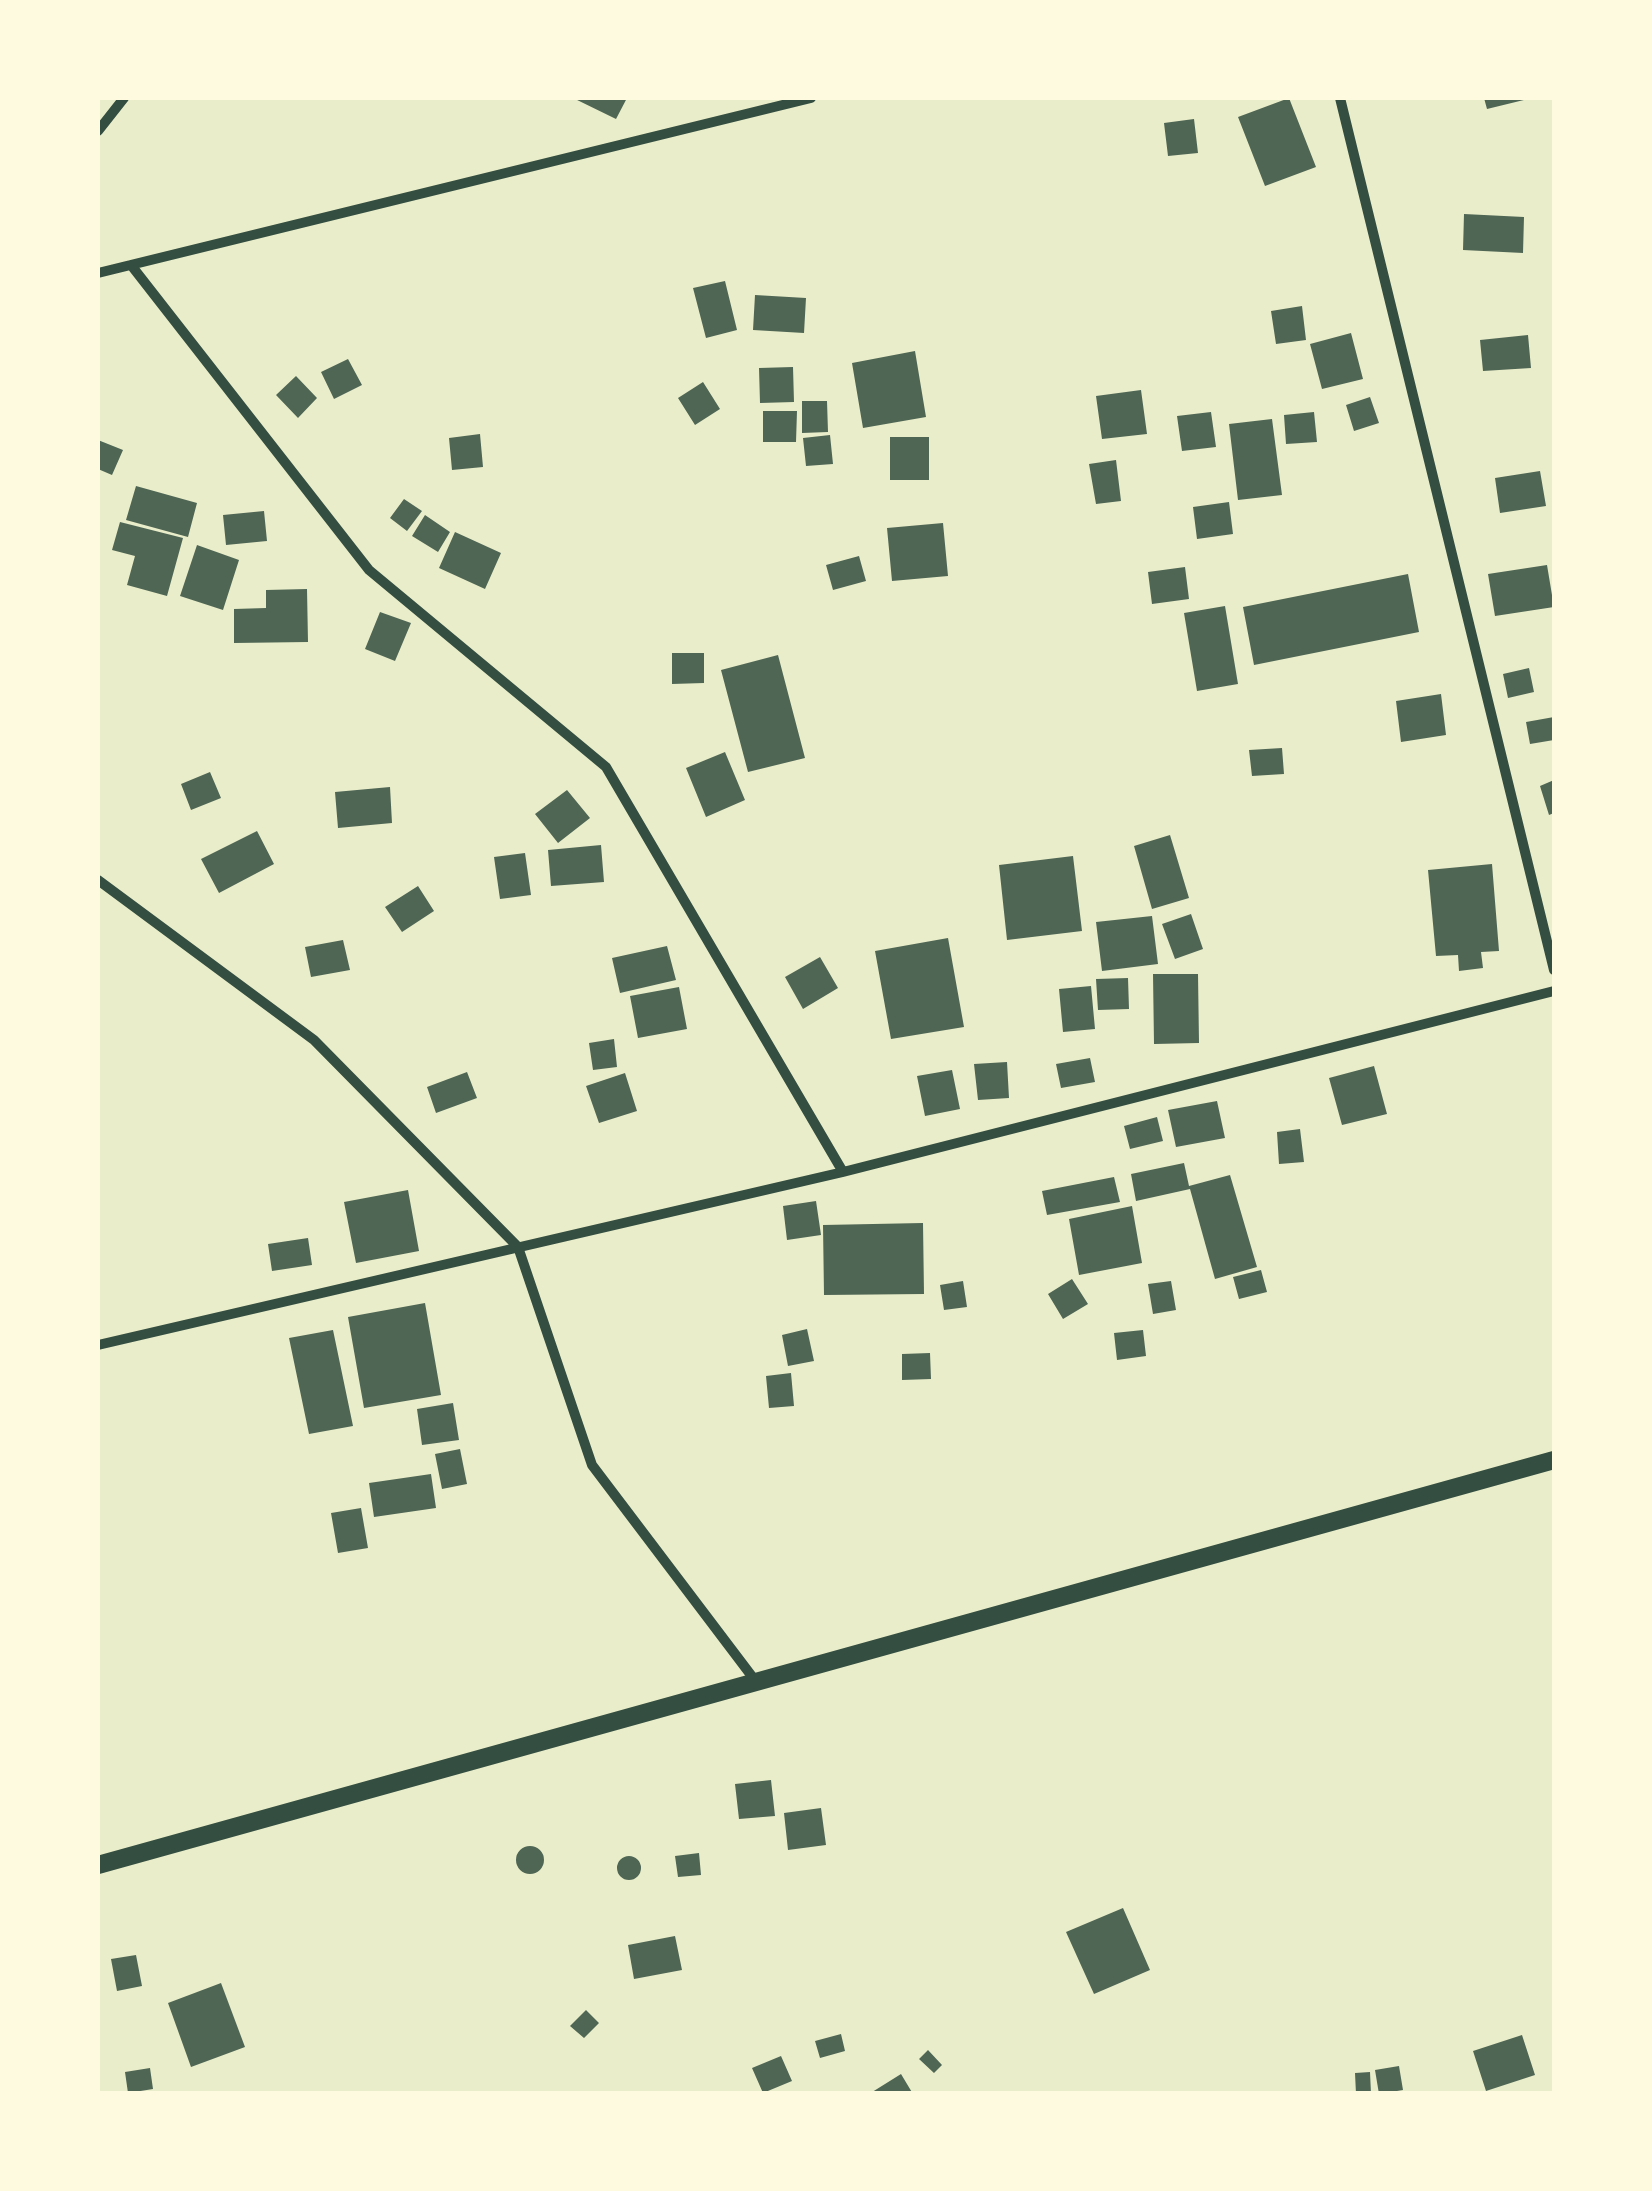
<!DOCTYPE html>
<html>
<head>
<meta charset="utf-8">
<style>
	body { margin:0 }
	#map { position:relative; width:1652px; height:2191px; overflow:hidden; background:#e9edc9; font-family:"IBM Plex Sans",sans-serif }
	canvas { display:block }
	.frame { position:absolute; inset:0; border:100px solid #fefae0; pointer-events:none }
</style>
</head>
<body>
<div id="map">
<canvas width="1652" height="2191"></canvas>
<div class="frame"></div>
</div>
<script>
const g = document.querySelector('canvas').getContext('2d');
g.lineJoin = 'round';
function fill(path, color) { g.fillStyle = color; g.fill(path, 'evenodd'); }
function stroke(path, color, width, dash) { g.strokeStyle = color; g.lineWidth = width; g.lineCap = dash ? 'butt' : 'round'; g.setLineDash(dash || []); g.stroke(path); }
const building = new Path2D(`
	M573 98H627L616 119Z
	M1289 98 1316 167 1265 186 1238 117Z
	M1484 98H1528V99L1487 109Z
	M1194 119 1198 153 1168 156 1164 123Z
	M1464 214 1524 217 1523 253 1463 250Z
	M725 281 737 330 706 338 693 288Z
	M755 295 806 298 804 333 753 330Z
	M1302 306 1306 340 1276 344 1271 311Z
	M1351 333 1363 379 1322 389 1310 344Z
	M1528 335 1531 368 1483 371 1480 340Z
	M915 351 926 417 863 428 852 363Z
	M348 359 362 385 334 399 321 372Z
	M793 367 794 402 760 403 759 368Z
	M296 376 317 398 298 418 276 395Z
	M703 382 720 409 695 425 678 398Z
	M1141 390 1147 434 1102 439 1096 396Z
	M1370 397 1379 423 1354 431 1346 405Z
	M802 401H827L828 432 802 433Z
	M763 411H797L796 442H763Z
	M1211 412 1216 447 1182 451 1177 416Z
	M1314 412 1317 442 1286 444 1284 415Z
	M1272 419 1282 495 1238 500 1229 424Z
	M480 434 483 467 452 470 449 438Z
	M830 435 833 464 806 466 803 438Z
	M890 437H929V480H890Z
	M98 440 123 450 112 475 98 469Z
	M1116 460 1121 501 1096 504 1089 464Z
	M1540 471 1546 506 1500 513 1495 478Z
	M136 486 197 503 188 537 126 520Z
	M404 499 422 511 407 531 390 518Z
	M1229 502 1233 534 1197 539 1193 507Z
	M264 511 267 541 226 545 223 515Z
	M425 515 450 532 438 552 412 536Z
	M120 522 183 538 167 596 127 585 135 556 112 550Z
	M943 523 948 576 892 581 887 528Z
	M455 532 501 553 485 589 439 568Z
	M197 545 239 560 223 610 180 596Z
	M859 556 866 581 833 590 826 565Z
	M1547 565 1554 607 1495 616 1488 574Z
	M1185 567 1189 599 1152 604 1148 572Z
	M1408 574 1419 632 1254 665 1243 607Z
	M307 589 308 642 234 643V609L266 608V590Z
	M1225 606 1238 684 1197 691 1184 613Z
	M380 612 411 623 395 661 365 649Z
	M672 653H704V683L672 684Z
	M778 655 805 758 748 772 721 670Z
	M1529 668 1534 692 1508 698 1503 674Z
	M1441 694 1446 735 1401 742 1396 701Z
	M1554 717V740L1530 744 1526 722Z
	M1282 748 1284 774 1252 776 1249 750Z
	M725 752 745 800 706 817 686 768Z
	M210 772 221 798 191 810 181 784Z
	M1554 780V813L1549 815 1540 786Z
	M390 787 392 823 338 828 335 792Z
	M567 790 590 818 558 843 535 814Z
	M257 831 274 864 219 893 201 859Z
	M1170 835 1189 898 1152 909 1134 846Z
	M601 845 604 882 551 886 548 850Z
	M525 853 531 895 500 899 494 857Z
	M1073 856 1082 931 1007 940 999 865Z
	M1492 864 1499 951 1481 952 1483 968 1459 971 1458 955 1436 956 1428 870Z
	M418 886 434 911 402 932 385 907Z
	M1191 914 1203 949 1175 959 1162 924Z
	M1152 916 1158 964 1102 971 1096 922Z
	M948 938 964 1027 891 1039 875 951Z
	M343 940 350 970 311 977 305 947Z
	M667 946 676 980 620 993 612 958Z
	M820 957 838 988 803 1009 785 977Z
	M1153 974H1198L1199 1043 1154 1044Z
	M1128 978 1129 1009 1098 1010 1096 979Z
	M1091 986 1095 1029 1063 1032 1059 989Z
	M679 987 687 1029 638 1038 630 996Z
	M614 1039 617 1067 593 1070 589 1043Z
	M1090 1058 1095 1082 1061 1088 1056 1064Z
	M1007 1062 1009 1098 978 1100 974 1064Z
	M1374 1066 1387 1114 1342 1125 1329 1078Z
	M952 1070 960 1109 925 1116 917 1076Z
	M467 1072 477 1098 436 1113 427 1087Z
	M625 1073 637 1111 599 1123 586 1086Z
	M1217 1101 1225 1138 1176 1147 1168 1110Z
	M1157 1117 1163 1141 1130 1149 1124 1126Z
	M1300 1129 1304 1162 1279 1164 1277 1132Z
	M1184 1163 1189 1186 1230 1175 1257 1267 1215 1279 1190 1189 1136 1201 1131 1174Z
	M1114 1177 1120 1202 1047 1215 1042 1191Z
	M408 1190 419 1251 356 1263 344 1202Z
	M816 1201 821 1235 787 1240 783 1206Z
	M1132 1206 1142 1263 1079 1275 1069 1219Z
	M923 1223 924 1294 824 1295 823 1225Z
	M308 1238 312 1265 272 1271 268 1244Z
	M1261 1270 1267 1292 1239 1299 1233 1277Z
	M1072 1279 1088 1304 1063 1319 1048 1294Z
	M963 1281 967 1307 944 1310 940 1285Z
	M1171 1281 1176 1310 1153 1314 1148 1284Z
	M425 1303 441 1395 364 1408 348 1317Z
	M807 1329 814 1361 788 1366 782 1335Z
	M333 1330 353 1426 309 1434 289 1338Z
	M1143 1330 1146 1356 1117 1360 1114 1333Z
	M930 1353 931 1379 902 1380V1354Z
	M791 1373 794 1406 769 1408 766 1376Z
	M453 1403 459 1440 422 1445 417 1409Z
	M460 1449 467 1484 442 1489 435 1454Z
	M431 1474 436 1508 374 1517 369 1483Z
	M361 1508 368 1548 338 1553 331 1513Z
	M771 1780 775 1816 739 1819 735 1784Z
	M821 1808 826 1845 788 1850 784 1813Z
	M516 1860a14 14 0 1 1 28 0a14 14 0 1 1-28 0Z
	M699 1853 701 1875 678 1877 675 1856Z
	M617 1868a12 12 0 1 1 24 0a12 12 0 1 1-24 0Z
	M1123 1908 1150 1970 1094 1994 1066 1932Z
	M675 1936 682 1970 634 1979 628 1945Z
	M136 1955 142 1986 117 1991 111 1959Z
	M221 1983 245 2047 191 2067 168 2003Z
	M586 2010 599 2023 584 2038 570 2026Z
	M841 2034 845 2051 820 2058 815 2041Z
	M1522 2035 1535 2075 1486 2091 1473 2051Z
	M928 2050 942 2065 934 2073 919 2059Z
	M781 2056 792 2081 763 2093 752 2068Z
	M1399 2066 1403 2090 1379 2094 1375 2070Z
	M150 2068 153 2089 128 2093 125 2072Z
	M1370 2072 1371 2094H1356L1355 2073Z
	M901 2074 913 2094H869Z`);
const minor = new Path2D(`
	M1340 98 1554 970
	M98 131 124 98
	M131 265 369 570 606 767 843 1172
	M98 273 811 98
	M98 880 314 1040 518 1247 592 1465 757 1683
	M98 1345 843 1172 1554 991`);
const tertiary = new Path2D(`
	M98 1865 1554 1460`);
fill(building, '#4f6655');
stroke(minor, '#344e41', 10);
stroke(tertiary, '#344e41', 18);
</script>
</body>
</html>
